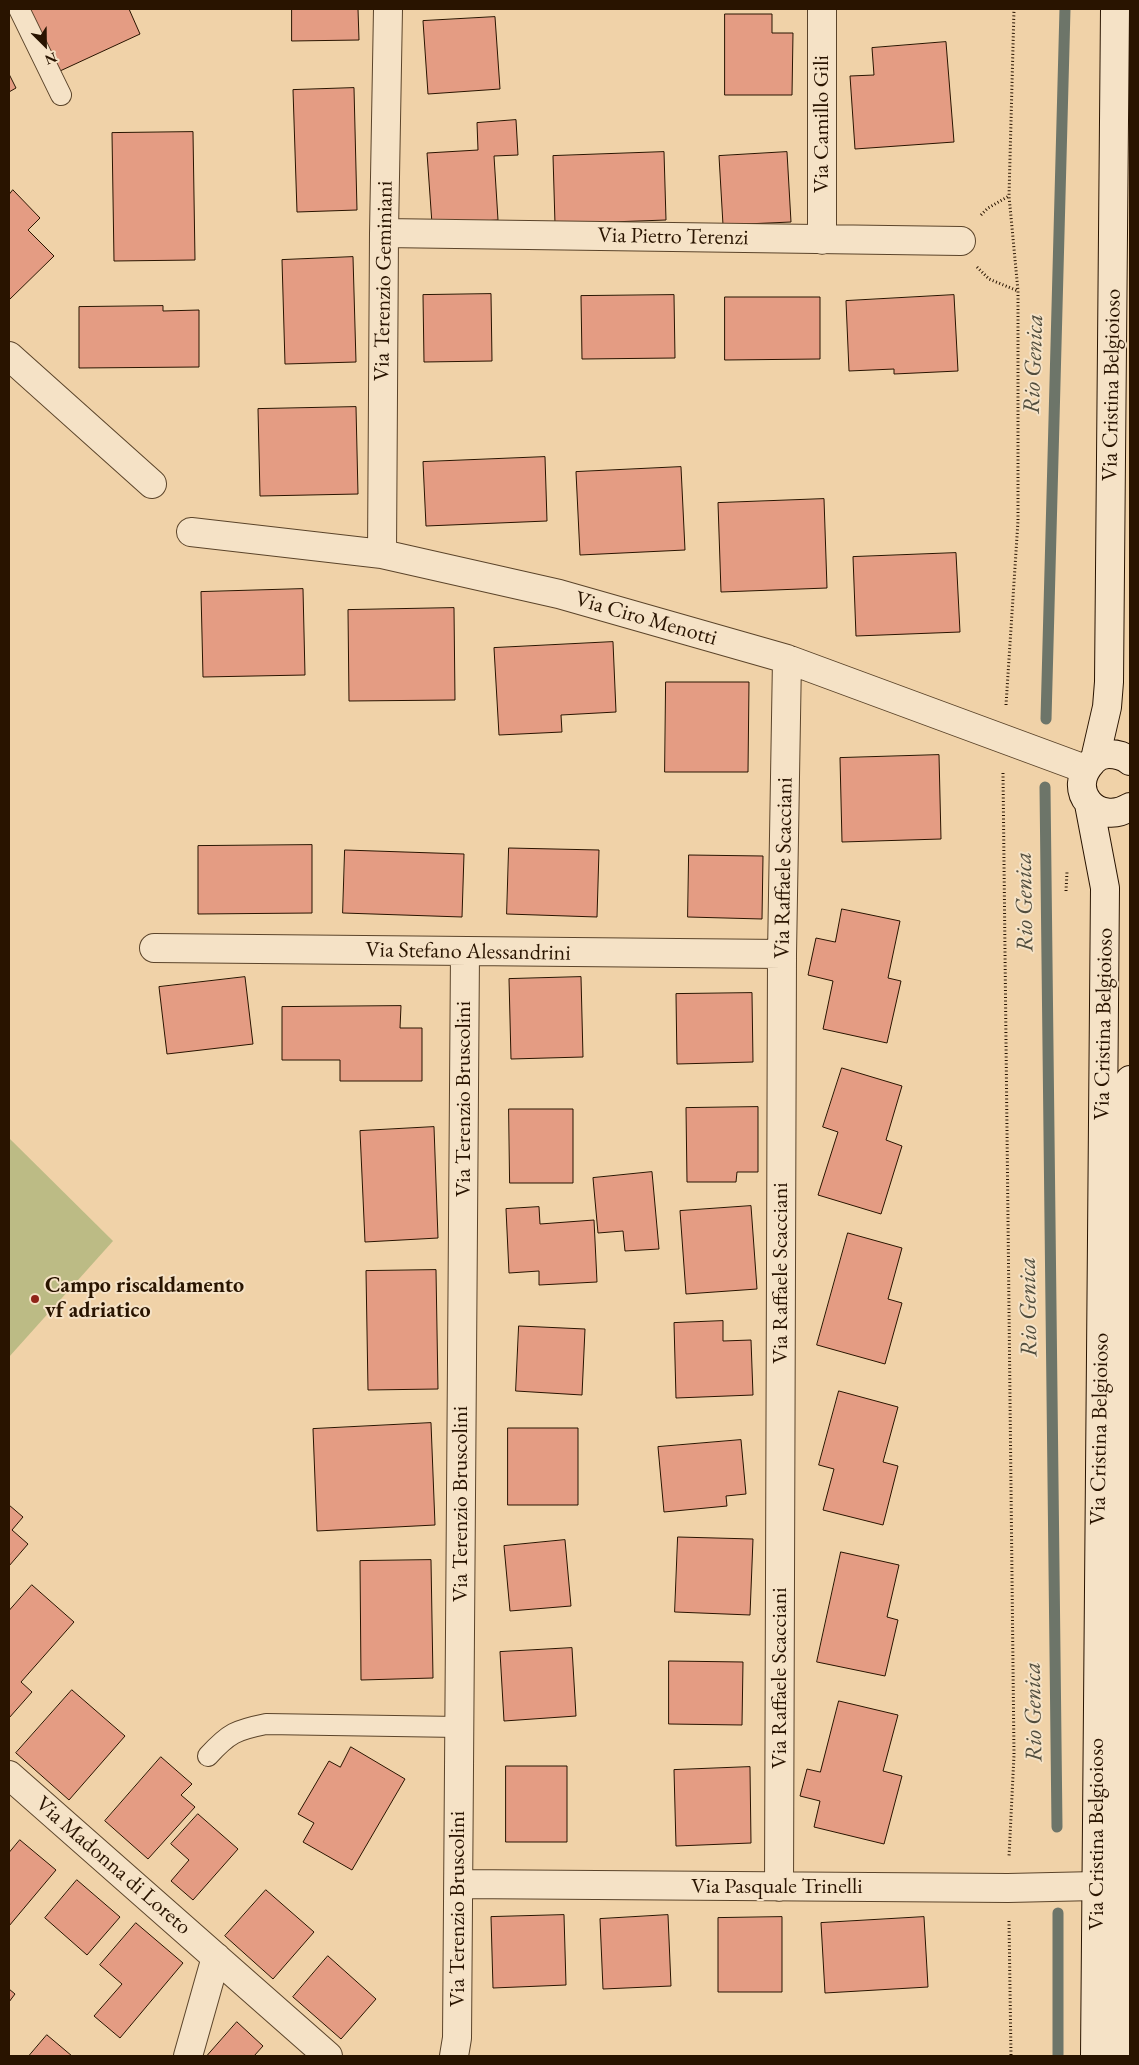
<!DOCTYPE html>
<html>
<head>
<meta charset="utf-8">
<style>
	body { margin:0 }
	#map { position:relative; width:1139px; height:2065px; overflow:hidden; background:#f0d2a8; font-family:"EB Garamond",serif }
	canvas { display:block }
	.frame { position:absolute; inset:0; border:10px solid #291400; pointer-events:none }
	.north { position:absolute; left:20px; top:20px; width:50px; height:50px; -webkit-text-stroke:4px #f5e2c6; paint-order:stroke; rotate:157deg; font-size:14px; font-weight:700; line-height:20px; text-align:center; color:#291400 }
	.north::after { content:''; display:block; margin:auto; width:18px; height:22px; background:#291400; clip-path:polygon(50% 0,100% 100%,50% 72%,0 100%) }
</style>
</head>
<body>
<div id="map">
<canvas width="1139" height="2065"></canvas>
<div class="frame"></div>
<div class="north">N</div>
</div>
<script>
const g = document.querySelector('canvas').getContext('2d');
g.lineJoin = 'round';
function fill(path, color) { g.fillStyle = color; g.fill(path, 'evenodd'); }
function stroke(path, color, width, dash) { g.strokeStyle = color; g.lineWidth = width; g.lineCap = dash ? 'butt' : 'round'; g.setLineDash(dash || []); g.stroke(path); }
function label(font, color, halo, rows, align = 'center') {
  g.font = font + ' "EB Garamond",serif'; g.lineWidth = 4; g.setLineDash([]); g.textBaseline = 'middle'; g.strokeStyle = halo; g.fillStyle = color; for (const [text, x, y, turn = 0] of rows) {
    g.save(); g.translate(x, y); g.rotate((+turn || 0) * Math.PI / 180); g.textAlign = isNaN(turn) ? turn : align; if (halo) g.strokeText(text, 0, 0); g.fillText(text, 0, 0); g.restore();
  }
}
const green = new Path2D(`
	M9 1138 113 1241 9 1357Z`);
const stream = new Path2D(`
	M1046 719 1065 9
	M1045 787 1057 1827
	M1058 1913V2056`);
const building = new Path2D(`
	M28 9H129L140 34 60 71Z
	M292 9H358L359 40 292 41Z
	M725 14H772V33H793L792 95H725Z
	M495 17 500 89 428 94 423 21Z
	M946 42 954 142 855 149 850 76 874 75 872 48Z
	M9 74 16 88 9 92Z
	M354 88 357 210 297 212 293 90Z
	M516 120 518 155 494 156 498 220 432 224 427 153 478 150 477 123Z
	M193 132 195 260 114 261 112 133Z
	M664 152 666 220 555 224 553 156Z
	M787 152 791 222 723 225 719 156Z
	M13 190 40 218 28 230 54 256 9 300V195Z
	M353 257 356 362 285 364 282 260Z
	M491 294 492 361 424 362 423 295Z
	M674 295 675 358 582 359 581 296Z
	M954 295 958 371 894 374V369L849 371 846 301Z
	M725 297H820V359L725 360Z
	M163 306V311L199 310V367L79 368V307Z
	M356 407 358 494 260 496 258 409Z
	M545 457 547 521 426 526 423 462Z
	M681 467 685 550 580 555 576 472Z
	M824 499 827 588 721 592 718 503Z
	M956 553 960 632 856 636 853 557Z
	M303 589 305 675 203 677 201 592Z
	M454 608 455 700 349 701 348 610Z
	M613 642 616 712 561 715 562 732 499 735 494 648Z
	M666 682H749L748 772H665Z
	M939 755 941 839 842 842 840 758Z
	M312 845V913L198 914V846Z
	M509 848 599 850 597 917 507 914Z
	M345 850 464 854 462 917 343 913Z
	M689 855 763 856 762 919 688 917Z
	M842 909 900 921 888 978 901 981 887 1043 823 1029 833 981 808 975 816 938 835 942Z
	M245 977 253 1044 167 1054 159 987Z
	M581 977 583 1057 511 1059 509 979Z
	M752 993 753 1062 677 1064 676 994Z
	M401 1006 400 1028H422V1081H340V1060H282V1007Z
	M842 1068 902 1086 886 1140 902 1146 881 1214 818 1195 838 1132 823 1127Z
	M758 1107V1172H737L736 1182H687L686 1108Z
	M509 1109H573V1183H510Z
	M434 1127 438 1238 365 1242 360 1131Z
	M652 1172 659 1249 625 1251 623 1231 598 1233 593 1178Z
	M751 1206 757 1289 686 1294 680 1211Z
	M539 1207 540 1224 594 1220 597 1282 539 1285V1271L509 1273 506 1209Z
	M848 1233 902 1248 888 1299 902 1303 885 1364 817 1345Z
	M436 1270 438 1389 368 1390 366 1271Z
	M723 1321V1341L751 1340 753 1395 676 1398 674 1323Z
	M519 1326 585 1329 582 1395 516 1391Z
	M839 1391 898 1407 883 1462 898 1466 883 1525 823 1510 834 1469 819 1465Z
	M431 1423 435 1525 317 1531 313 1429Z
	M508 1428H578V1505H508Z
	M741 1440 746 1494 726 1496 727 1506 664 1512 658 1447Z
	M9 1505 23 1517 12 1530 28 1544 9 1566Z
	M678 1537 753 1539 750 1615 675 1612Z
	M565 1540 571 1606 510 1611 504 1546Z
	M841 1552 899 1565 887 1617 898 1620 885 1676 817 1662Z
	M431 1560 433 1678 361 1680 360 1561Z
	M32 1585 74 1622 21 1682 32 1692 9 1718V1611Z
	M572 1648 576 1716 504 1721 500 1652Z
	M669 1661 743 1662 742 1725 669 1724Z
	M72 1690 125 1736 69 1800 16 1753Z
	M839 1701 898 1715 883 1771 902 1776 884 1844 814 1827 820 1801 800 1796 807 1769 820 1772Z
	M351 1747 405 1779 352 1870 303 1842 314 1823 298 1814 329 1761 340 1767Z
	M161 1757 192 1784 181 1795 195 1807 148 1859 105 1821Z
	M506 1766H567V1842H506Z
	M750 1767 751 1843 676 1846 674 1770Z
	M198 1814 238 1849 193 1900 171 1881 189 1860 171 1844Z
	M20 1840 56 1870 9 1926V1853Z
	M77 1880 120 1917 87 1955 45 1918Z
	M266 1890 314 1932 273 1979 225 1936Z
	M564 1915 566 1985 493 1988 491 1917Z
	M668 1915 671 1986 603 1989 600 1919Z
	M782 1917V1992H718V1918Z
	M924 1917 928 1987 825 1993 821 1923Z
	M136 1923 183 1963 120 2038 94 2016 122 1984 100 1965Z
	M328 1956 376 1999 341 2039 293 1997Z
	M9 1989 15 1994 9 2002Z
	M237 2022 263 2046 254 2056H207Z
	M47 2035 72 2056H29Z`);
const path = new Path2D(`
	M981 215 988 208 1009 196
	M977 267 989 279 1018 291
	M1006 705 1018 521V291L1009 196 1014 9
	M1003 773 1014 1755 1009 1857
	M1066 891 1067 872
	M1009 1921 1011 2056`);
const lane = new Path2D(`
	M19 9 61 95
	M208 1756C229 1733 236 1730 266 1724L459 1727`);
const street = new Path2D(`
	M822 9V240
	M384 233 961 241
	M9 356 152 484
	M191 532 382 554 559 594 787 659 1085 769
	M382 554 384 233 388 9
	M154 948 782 954
	M9 1775 328 2056
	M459 1884 1008 1888 1096 1886
	M779 1887 782 954 787 659
	M188 2056 216 1957
	M454 2056 457 2038 465 952`);
const secondary = new Path2D(`
	M1095 759 1107 707 1109 682 1115 9
	M1130 761C1124 756 1117 754 1109 754 1102 754 1096 757 1092 762 1065 790 1097 827 1130 807
	M1089 804 1105 888 1095 2056
	M1123 2056 1130 1080`);
const markers = [
	[35,1299,5,"#8f2418"]
];
const streetNames = [
	["Via Camillo Gili",822,124,-90],
	["Via Pietro Terenzi",673,237,1],
	["Via Terenzio Geminiani",384,281,-89],
	["Via Cristina Belgioioso",1112,385,-89],
	["Via Ciro Menotti",646,619,16],
	["Via Raffaele Scacciani",784,868,-89],
	["Via Stefano Alessandrini",468,952,1],
	["Via Cristina Belgioioso",1104,1024,-89],
	["Via Terenzio Bruscolini",464,1099,-90],
	["Via Raffaele Scacciani",781,1273,-90],
	["Via Cristina Belgioioso",1100,1429,-89],
	["Via Terenzio Bruscolini",461,1504,-90],
	["Via Raffaele Scacciani",780,1678,-90],
	["Via Cristina Belgioioso",1097,1834,-90],
	["Via Madonna di Loreto",113,1866,41],
	["Via Pasquale Trinelli",777,1887],
	["Via Terenzio Bruscolini",458,1909,-90]
];
const poiNames = [
	["Campo riscaldamento",45,1286],
	["vf adriatico",45,1311]
];
const waterNames = [
	["Rio Genica",1034,364,-88],
	["Rio Genica",1025,902,-91],
	["Rio Genica",1029,1307,-91],
	["Rio Genica",1034,1712,-91]
];
fill(green, '#bcbb85');
stroke(stream, '#6d7569', 11);
fill(building, '#e49c83');
stroke(building, '#291400', 1);
stroke(lane, '#5b442a', 22);
stroke(street, '#5b442a', 30);
stroke(secondary, '#291400', 30);
stroke(path, '#291400', 3, [1, 2.5]);
stroke(lane, '#f5e2c6', 20);
stroke(street, '#f5e2c6', 28);
stroke(secondary, '#f5e2c6', 28);
for (const [x, y, r, color] of markers) { const dot = new Path2D(); dot.arc(x, y, r, 0, 2 * Math.PI); g.fillStyle = color; g.fill(dot); stroke(dot, '#f5e2c6', 2); }
label('22px', '#291400', '#f5e2c6', streetNames);
label('bold 22px', '#291400', '#f5e2c6', poiNames, 'left');
label('italic 24px', '#514d3d', '#f5e2c6', waterNames);
</script>
</body>
</html>
